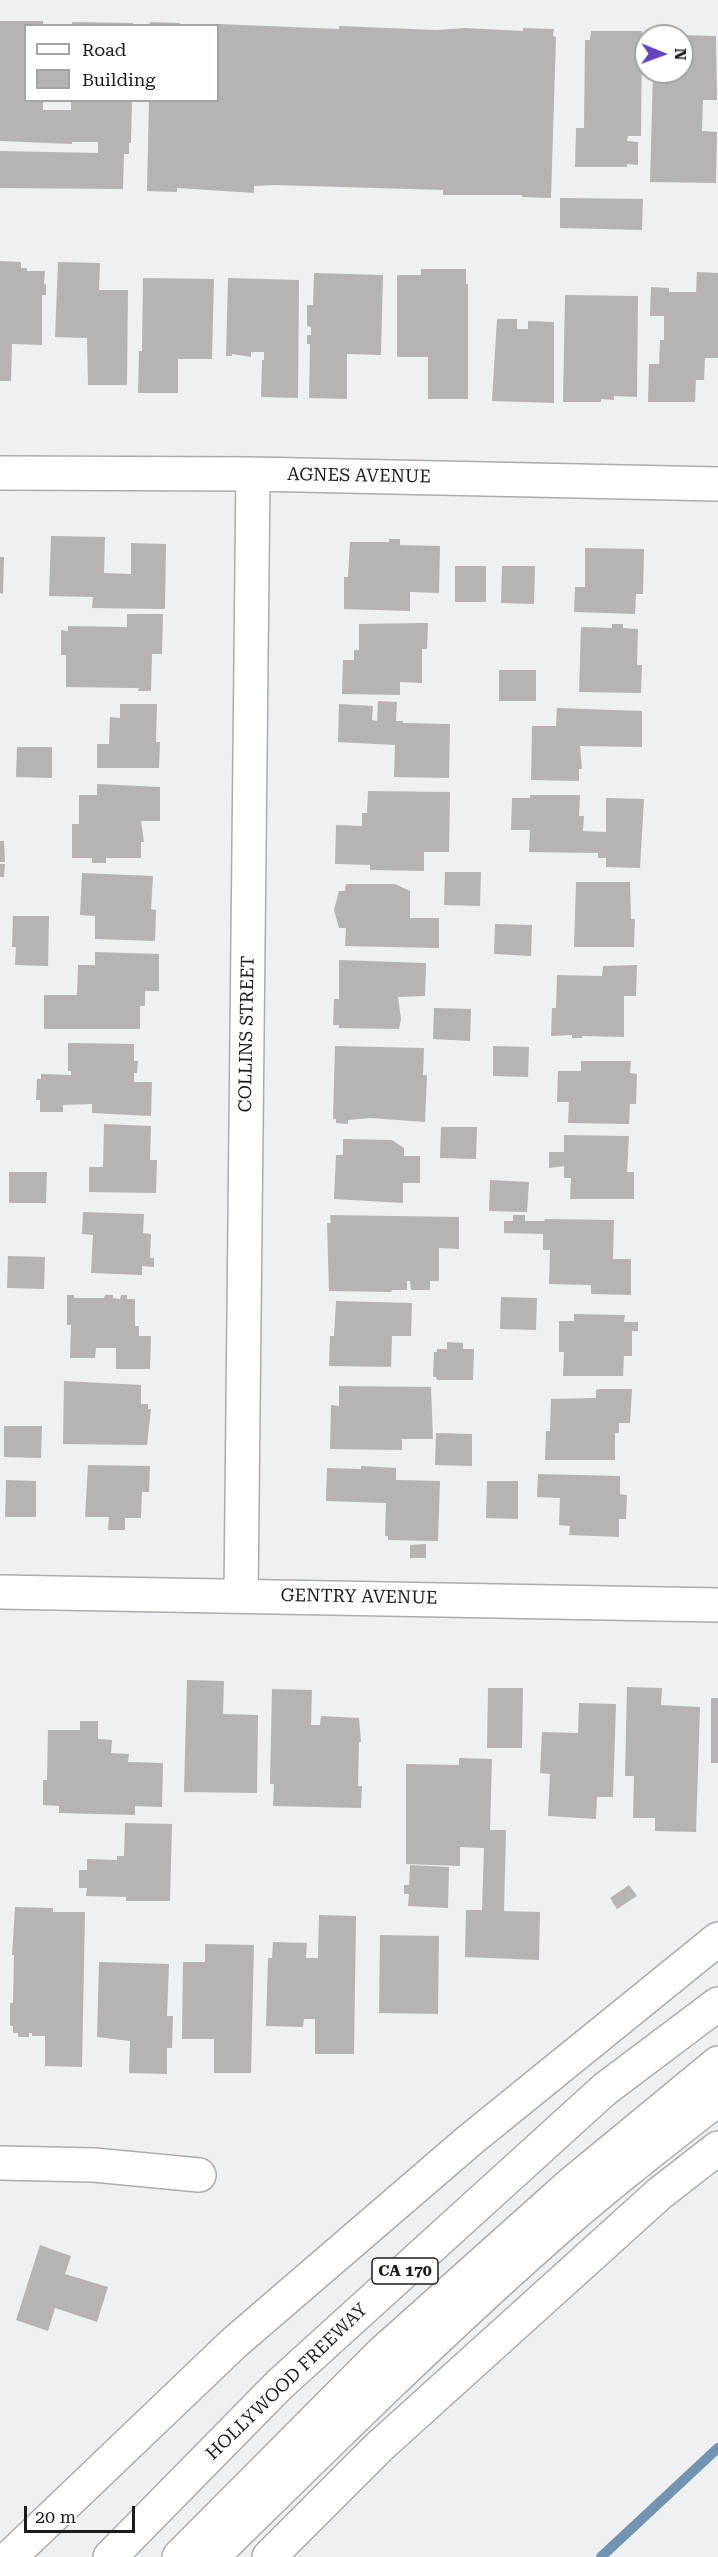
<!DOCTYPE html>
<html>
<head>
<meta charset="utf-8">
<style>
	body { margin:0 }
	#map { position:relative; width:718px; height:2557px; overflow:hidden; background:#eff0f2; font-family:"Roboto Serif",serif }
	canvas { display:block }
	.legend { position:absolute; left:24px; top:24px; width:195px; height:78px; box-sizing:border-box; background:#fff; border:2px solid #a3a4a4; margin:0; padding:8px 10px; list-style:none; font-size:18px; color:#1a1b1c }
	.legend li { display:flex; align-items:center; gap:12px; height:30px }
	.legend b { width:30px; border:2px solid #a3a4a4 }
	.north { position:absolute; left:634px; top:24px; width:60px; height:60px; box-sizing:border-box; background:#fff; border:2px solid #a3a4a4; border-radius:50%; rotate:91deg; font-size:16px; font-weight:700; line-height:24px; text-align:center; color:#1a1b1c }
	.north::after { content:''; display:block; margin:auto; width:21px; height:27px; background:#6544bd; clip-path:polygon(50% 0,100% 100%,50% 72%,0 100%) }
	.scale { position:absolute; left:24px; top:2506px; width:111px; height:27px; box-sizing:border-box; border:3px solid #1a1b1c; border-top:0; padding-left:8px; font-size:18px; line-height:21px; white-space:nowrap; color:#1a1b1c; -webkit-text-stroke:4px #fff; paint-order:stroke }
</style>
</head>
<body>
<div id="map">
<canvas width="718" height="2557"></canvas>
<ul class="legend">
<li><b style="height:8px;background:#fff"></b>Road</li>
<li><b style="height:16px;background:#b5b3b4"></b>Building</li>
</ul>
<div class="north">N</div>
<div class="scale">20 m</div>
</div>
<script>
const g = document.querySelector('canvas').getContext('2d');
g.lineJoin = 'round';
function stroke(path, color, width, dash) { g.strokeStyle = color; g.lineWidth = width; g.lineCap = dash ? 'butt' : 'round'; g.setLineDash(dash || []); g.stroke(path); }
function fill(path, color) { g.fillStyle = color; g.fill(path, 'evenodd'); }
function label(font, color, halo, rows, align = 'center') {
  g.font = font + ' "Roboto Serif",serif'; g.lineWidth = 5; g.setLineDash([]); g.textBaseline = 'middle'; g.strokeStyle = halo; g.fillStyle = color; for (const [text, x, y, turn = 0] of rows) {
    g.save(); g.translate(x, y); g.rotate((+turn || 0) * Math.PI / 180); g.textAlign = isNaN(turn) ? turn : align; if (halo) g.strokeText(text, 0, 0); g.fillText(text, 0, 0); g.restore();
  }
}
const stream = new Path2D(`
	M601 2557 718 2448`);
const building = new Path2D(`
	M0 21H43V26H26V100H43V110H71V100H132L131 143H129V154H124L123 189 0 188V151L98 153V142H72V144L0 141Z
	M72 22 133 23V26H72Z
	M150 22 180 23V26H149Z
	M218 24 339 29V26L436 30 465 28 523 31V28L554 29 553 36 556 37 551 198 522 197V195H443V190L274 185 254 186V193L177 188V192L147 191 149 100H218Z
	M591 31H642L641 136H628L627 141 638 142V165L627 164V167H575L576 128H584L585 40H590Z
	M682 35 716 36 717 100H703L702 131 717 132 716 183 650 182 653 72H682Z
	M560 198 643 199 642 230 560 228Z
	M0 261 21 262V268H27V271H45L44 284H46V295H42V345L12 344 11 381H0Z
	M58 262 100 263 99 290H128L127 385H88L87 338 55 337Z
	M421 269H466V284H468V399H428V357H397V275H421Z
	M697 272 718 273V358H705L704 380H696L695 402H648L649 364H659L660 340H664V316H650L651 287 669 288V292H696Z
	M314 273 383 275 381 355 347 354V399L309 398 310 344H307V335H311V327L307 326V305H313Z
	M143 278 214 279 212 359H178V393H138L139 351H142Z
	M228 278 299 280 298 398 261 397 262 360H264V352H251V357L232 354V356H226Z
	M565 295 638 296 637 397 614 396V400L601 399V402H563Z
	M497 319H517V329H528V321L554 322V403L492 401Z
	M51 536 105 537 104 573 131 574V543L166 544 165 609 92 608 93 597 49 596Z
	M389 539H400V545L440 546 439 593 410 592V611L344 609V577H348L350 542H389Z
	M585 548 644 549 643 594H636L635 614 574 612 575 587H585Z
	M0 557H4L3 594 0 593Z
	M455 566H486V602H455Z
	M502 566H535L534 604 501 603Z
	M127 614H163L162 654H152L151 691H138L139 688 66 687V655H61V630L68 631V626L127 627Z
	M421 623H428L427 649H422V683L400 682V695L342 694 343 660H354V650H359V624Z
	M612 624H623V628L638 629 637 665H642L641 693 579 692 581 627 612 628Z
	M499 670H536V701H499Z
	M378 701 397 702 396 721H403V723L450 724 449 778 394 777 395 745 338 742 339 704 373 706 372 720 377 721Z
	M120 704H157L156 742H160L159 768H97V744H109L110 717 120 718Z
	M557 708 642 711V747L580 746 582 769H579V781L531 780 532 726H556Z
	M17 747H52V778L16 777Z
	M97 784 160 787V821H141L144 842H141V858H106V863H92V858H72V824H79V795H97Z
	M368 791 450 792 449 852H424V871L370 870V865L335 864 336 825 362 826V813H367Z
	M530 795H580L579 816H584L583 831 606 832V798L644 799 640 868 606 867V858H598V853L529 852 530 830H511L512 798H530Z
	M0 841H4L5 862H0Z
	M0 864H5L4 877H0Z
	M445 872H481L480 906 444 905Z
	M82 873 153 876 151 909 156 910 155 941 95 939V916L80 915Z
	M576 882H630L631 919H635L634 947H574Z
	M346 884H395L410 891V918H439V948L345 946 346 928H339L334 910 339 891H345Z
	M13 916H49L48 966 15 965 16 947H12Z
	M495 924 532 925 531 956 494 954Z
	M95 952 159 954V991H145V1006H140V1029H44V995H77L78 965H95Z
	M339 960 426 963 425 996 398 997 401 1019 399 1029 339 1028V1025H333L334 999H339Z
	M637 965 636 996H624V1037L582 1036V1038H572V1035L551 1036 552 1008H556L557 975 602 976 603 966Z
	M434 1008 471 1009 470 1041 433 1039Z
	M68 1043 134 1044V1061H138L137 1073H134V1082H152L151 1116 92 1113V1104L63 1105V1112H40V1100H36L37 1079H41V1074L71 1075V1071H68Z
	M335 1046 424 1048 423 1075H427L425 1122 370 1118 348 1120V1124L336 1123V1119H333Z
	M493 1046 529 1047 528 1077 493 1076Z
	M581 1061H631L630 1073 637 1074 636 1104H630L629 1124 568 1123 569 1102H557L558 1071H581Z
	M104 1124 151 1126 150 1160H157L156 1193 89 1192V1167H103Z
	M441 1127H477L476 1159 440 1158Z
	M564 1135 629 1136 627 1172H634V1199H570L571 1178H564V1166L549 1168V1152H564Z
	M343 1139 392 1140 404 1148V1156H420V1183H403V1203L334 1199 336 1155H343Z
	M9 1172H47L46 1203H9Z
	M490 1180 529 1182 527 1212 489 1211Z
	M83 1212 144 1214 143 1233 151 1234 150 1258H154V1267L142 1266V1275L91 1273 93 1235 82 1234Z
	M330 1215 459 1217V1249L439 1248V1281H430V1290H411L410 1281H407V1290H392L391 1292 329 1291 327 1223H331Z
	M513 1215H525V1221H544L545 1219 614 1220 613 1259H631V1295L591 1294V1285L549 1284 550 1250H543V1234L504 1233V1221H513Z
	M8 1256 45 1257 44 1289 7 1288Z
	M67 1295H74V1298H104L105 1295H113V1298L120 1299 121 1295H127V1299H135V1326H139V1336H151L150 1369H116V1348H96L95 1358H70L71 1325H67Z
	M501 1297 537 1298 536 1330 500 1329Z
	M336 1301 412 1303 411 1336H392L391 1367 329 1366 330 1336H334Z
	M574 1314 625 1315 624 1322H638V1331H632V1356H624L623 1376H563L564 1352H559V1321H574Z
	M447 1342 463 1343V1349H474L473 1380H437L436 1377H433L434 1352H437V1349H447Z
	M64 1381 141 1385V1404H148V1409H151L147 1445 63 1444Z
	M339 1386 431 1387 433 1439H400L402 1440V1450L330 1449 331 1405 339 1406Z
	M600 1389H632L630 1423H619V1433H615V1460H545L546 1431H550L551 1399 596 1398V1390Z
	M4 1426H42L41 1458 4 1457Z
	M436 1433 472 1434V1466L435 1465Z
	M88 1465 150 1466 149 1492H142L141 1518H125V1530H108L109 1517H85Z
	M361 1466 396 1468V1480L440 1481 438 1541 388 1540V1536H385L386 1503 326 1501 327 1468 361 1469Z
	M538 1474 620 1476V1494L627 1495 626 1519H619V1537L569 1535 570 1526 559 1525 560 1498 537 1497Z
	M6 1480 36 1481V1517H5Z
	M487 1481H518V1519L486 1518Z
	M426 1544V1558H410V1545Z
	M187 1680 224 1681 223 1714 258 1715 257 1793 184 1792Z
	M627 1687 662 1688 661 1705 700 1707 696 1832 655 1831V1818H633L634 1776H625Z
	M488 1688H523L522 1748H487Z
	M272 1689 312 1690 311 1725H320L321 1716 359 1718 361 1742H359L358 1786H362L361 1808 273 1806 274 1784H270Z
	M711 1698H718V1763H711Z
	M579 1703 616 1704 613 1797H597L596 1819 548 1816 550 1774 540 1773 542 1732 578 1733Z
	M80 1721H98V1739L112 1740 111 1753 129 1754 128 1762 163 1763 162 1807 135 1806V1815L59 1813V1806L43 1805V1780H47L48 1730H80Z
	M459 1758 492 1759 490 1830H506L504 1911 540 1912 539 1960 465 1957 466 1910H482L484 1848 460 1847V1866L406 1864V1764L459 1765Z
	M125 1823 172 1824 170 1901H126V1897L86 1896 87 1888H79V1870H87V1859L117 1860V1856H124Z
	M410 1865 449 1867 448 1908 408 1906 409 1894H404V1885H409Z
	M629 1885 637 1896 617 1909 610 1898Z
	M15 1907 53 1908V1912H85L82 2067 45 2066V2036H32V2033H29V2037H18V2033H13V2026H10V2003H13L14 1955H12Z
	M319 1915 356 1916 354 2054H315V2019H304L303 2027 266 2026 268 1958H272L273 1942 307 1943 306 1958H318Z
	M380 1935 439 1936 438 2014 379 2013Z
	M205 1944 254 1945 251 2073H214V2039H182L183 1962H205Z
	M99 1962 169 1964 167 2016H173L172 2048H167V2074L129 2073 130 2041 97 2037Z
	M40 2245 71 2256 65 2274 108 2287 97 2322 55 2308 48 2331 16 2320Z`);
const street = new Path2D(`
	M0 473 253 474 718 484
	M0 1592 718 1605
	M241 1595 253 474
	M0 2163 94 2165 199 2175`);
const highway = new Path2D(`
	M10 2557 234 2343 470 2140 718 1939
	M110 2557 279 2385 605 2089 718 2004
	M179 2557 382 2353 570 2185 718 2063
	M212 2557C321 2450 430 2342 545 2240 601 2190 659 2145 718 2099
	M269 2557 379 2447 659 2194 718 2148`);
const shields = [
	[405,2271,66]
];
const shieldNames = [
	["CA 170",405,2271]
];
const streetNames = [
	["AGNES AVENUE",359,476,1],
	["COLLINS STREET",247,1034,-89],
	["GENTRY AVENUE",359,1597,1],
	["HOLLYWOOD FREEWAY",287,2382,-44]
];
stroke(stream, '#7293b1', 10);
fill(building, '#b5b3b4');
stroke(street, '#abacae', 36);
stroke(highway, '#abacae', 36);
stroke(street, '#fff', 33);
stroke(highway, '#fff', 33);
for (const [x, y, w] of shields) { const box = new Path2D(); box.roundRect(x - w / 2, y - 13, w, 26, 4.5); g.fillStyle = '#fff'; g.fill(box); stroke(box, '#1a1b1c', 1.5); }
label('bold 16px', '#1a1b1c', null, shieldNames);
label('18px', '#1a1b1c', '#fff', streetNames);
</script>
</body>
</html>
